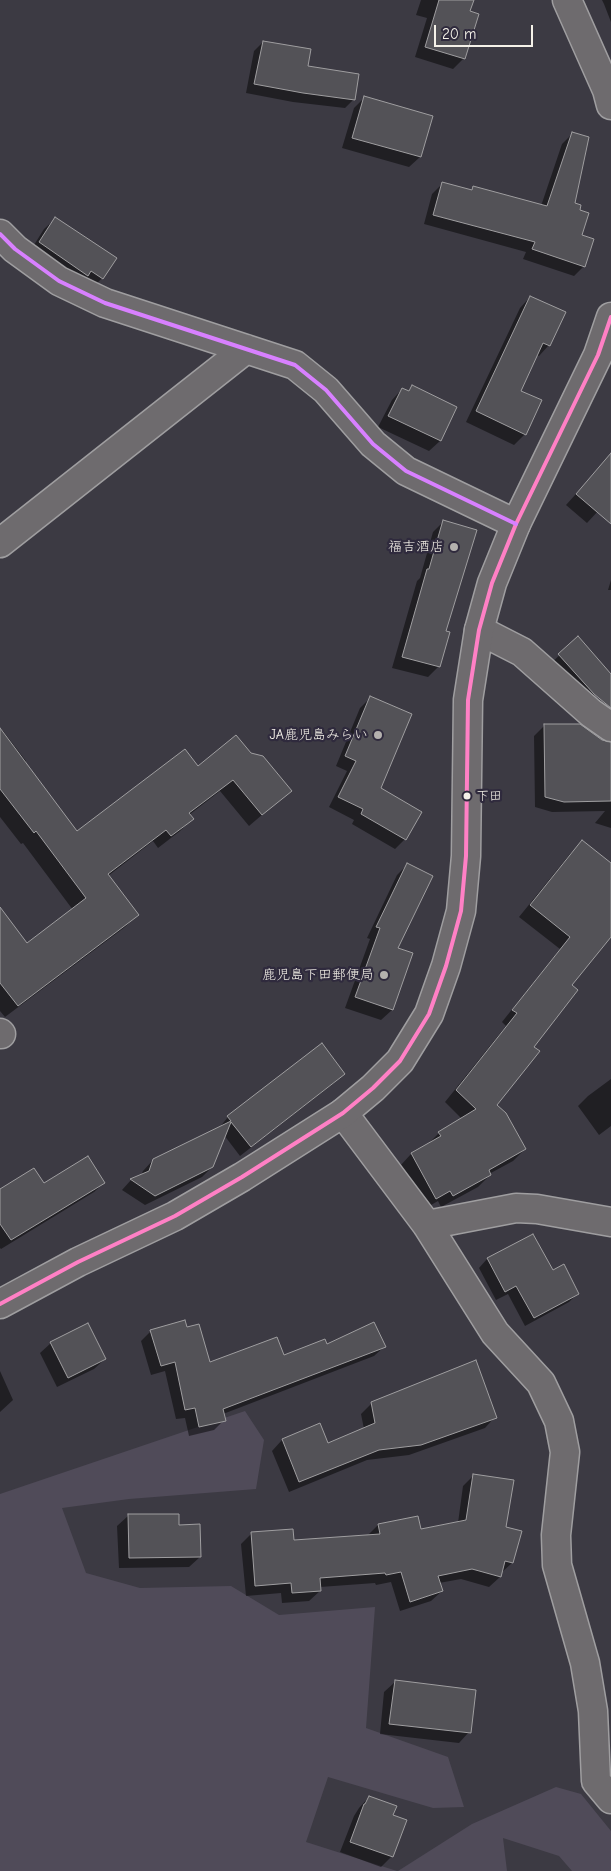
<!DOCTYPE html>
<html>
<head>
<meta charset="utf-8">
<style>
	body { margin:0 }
	#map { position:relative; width:611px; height:1871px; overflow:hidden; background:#3c3a43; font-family:"Comic Neue",sans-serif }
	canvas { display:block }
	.scale { position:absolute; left:434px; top:25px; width:99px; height:22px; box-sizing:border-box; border:2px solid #f4f1e8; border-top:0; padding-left:6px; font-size:15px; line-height:18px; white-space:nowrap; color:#f4f1e8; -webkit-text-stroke:4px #2f2a3d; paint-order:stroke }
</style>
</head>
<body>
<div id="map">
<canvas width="611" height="1871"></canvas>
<div class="scale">20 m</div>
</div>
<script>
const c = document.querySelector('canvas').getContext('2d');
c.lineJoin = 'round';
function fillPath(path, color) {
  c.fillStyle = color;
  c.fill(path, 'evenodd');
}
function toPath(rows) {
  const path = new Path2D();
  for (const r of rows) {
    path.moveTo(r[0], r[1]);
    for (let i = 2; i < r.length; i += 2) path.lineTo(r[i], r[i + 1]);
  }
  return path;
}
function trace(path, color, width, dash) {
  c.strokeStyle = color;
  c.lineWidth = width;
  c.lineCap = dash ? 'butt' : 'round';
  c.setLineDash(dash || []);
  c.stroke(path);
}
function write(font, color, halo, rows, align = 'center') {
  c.font = font + ' "Comic Neue","Klee One",sans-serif';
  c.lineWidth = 4.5;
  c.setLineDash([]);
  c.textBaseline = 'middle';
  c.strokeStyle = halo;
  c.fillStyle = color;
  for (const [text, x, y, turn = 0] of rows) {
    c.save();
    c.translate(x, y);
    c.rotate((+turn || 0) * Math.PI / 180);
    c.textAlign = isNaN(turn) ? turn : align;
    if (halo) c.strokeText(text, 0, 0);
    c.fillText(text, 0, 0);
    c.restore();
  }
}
fillPath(toPath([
	[245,1411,264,1440,256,1489,129,1499,62,1508,86,1573,140,1588,231,1586,279,1615,375,1607,366,1728,448,1757,464,1807,433,1808,328,1777,306,1842,397,1871,0,1871,0,1494],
	[556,1787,581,1794,611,1831,611,1871,572,1871,559,1856,503,1838,507,1871,398,1871,472,1824]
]), '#504b59');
fillPath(toPath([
	[421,0,473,0,469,12,464,58,453,69,415,57,427,18,416,15],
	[602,0,611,0,611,22,604,4],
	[263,42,306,67,354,99,345,108,293,102,246,93,254,51],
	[364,98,431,117,420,157,409,167,342,148,354,108],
	[572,134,573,204,581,235,584,266,574,276,523,259,526,252,424,224,432,194,442,184,470,191,474,187,541,206,562,144],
	[55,219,115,258,102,278,92,289,29,253,44,229],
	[530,297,549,345,539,356,536,355,520,391,525,434,514,445,466,422,520,308],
	[412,387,456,407,440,441,429,451,378,427,392,400,402,389,407,392],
	[611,455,611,497,587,523,566,505],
	[443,522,444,632,439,666,428,677,392,668,417,581,420,578,433,532],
	[611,580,611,590,608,590],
	[578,638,611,676,611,680,584,705,548,666],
	[370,698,379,789,405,839,395,849,352,824,354,820,329,807,347,771,336,766,360,708],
	[544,726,611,772,611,828,595,823,605,811,552,812,535,807,534,736],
	[3,731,26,761,25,763,77,832,197,768,250,754,290,791,249,826,220,791,189,815,192,819,180,831,158,848,153,841,108,876,137,915,125,927,5,1017,0,1011,0,909,27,945,73,910,23,843,21,844,0,817,0,734],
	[582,842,611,865,611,935,570,985,496,1105,525,1149,513,1161,489,1174,490,1175,478,1187,441,1207,438,1201,431,1205,421,1205,400,1166,411,1154,427,1145,439,1133,462,1119,445,1102,506,1026,502,1022,560,949,519,917,570,854],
	[408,864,396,948,411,954,392,1010,381,1020,345,1008,370,939,367,938,397,875],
	[322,1045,343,1073,334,1083,240,1156,224,1135,212,1167,202,1177,145,1205,122,1190,131,1180,141,1175,143,1171,153,1160,219,1128,228,1117],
	[611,1079,611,1126,599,1135,578,1106,588,1096],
	[104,1183,94,1192,1,1249,0,1248,0,1191,44,1185],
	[532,1236,552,1272,578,1293,569,1302,525,1326,508,1294,496,1300,479,1268,487,1259],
	[186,1329,209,1364,283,1356,327,1346,384,1347,374,1356,223,1414,224,1420,214,1430,189,1436,185,1418,176,1419,165,1371,151,1375,141,1341,151,1331],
	[51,1343,105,1359,94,1369,57,1387,40,1353],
	[0,1371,13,1400,0,1412],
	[372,1403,495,1417,485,1428,409,1455,367,1460,289,1492,272,1451,282,1440,319,1425,327,1444,364,1429,361,1414],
	[474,1475,505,1528,512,1563,501,1573,500,1577,489,1587,461,1579,439,1583,442,1591,431,1601,400,1611,391,1582,376,1585,375,1583,320,1587,320,1591,309,1601,282,1603,281,1593,246,1596,241,1544,252,1533,292,1542,367,1536,378,1525,417,1517,420,1531,458,1523,463,1486],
	[128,1516,200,1557,189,1567,119,1568,117,1526],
	[395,1682,469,1732,459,1743,380,1734,384,1692],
	[369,1797,392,1815,392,1856,381,1867,340,1852,354,1816,359,1808]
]), '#0007');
const building = toPath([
	[439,0,474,0,470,11,479,14,465,59,425,47,439,0],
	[263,41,311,49,308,66,359,74,355,100,303,93,254,84,263,41],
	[364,96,433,116,421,157,352,138,364,96],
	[572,132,589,137,575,203,581,205,580,210,589,213,582,235,594,239,585,267,532,249,535,242,433,215,442,182,472,190,473,186,547,206,572,132],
	[55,217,117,258,103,279,91,271,88,276,39,242,55,217],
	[530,296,566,312,550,346,543,343,521,391,542,400,526,435,476,411,530,296],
	[412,385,457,407,441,441,388,416,402,388,409,391,412,385],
	[611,453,611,524,576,494,611,453],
	[443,520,477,530,446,631,450,632,440,667,402,657,427,569,429,569,443,520],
	[578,636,611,674,611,708,594,694,558,654,578,636],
	[370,696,412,714,381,788,422,812,406,840,361,814,363,809,338,797,356,761,345,756,370,696],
	[544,724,580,724,602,740,611,742,611,801,564,802,545,797,544,724],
	[0,728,77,831,185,749,198,766,236,735,251,753,263,756,292,791,262,815,233,780,189,813,194,819,171,836,166,830,108,874,139,915,18,1006,0,983,0,907,27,943,86,898,36,831,34,833,0,789,0,728],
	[582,840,611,863,611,937,572,985,578,990,534,1047,540,1051,497,1105,506,1113,526,1149,489,1170,491,1175,453,1196,450,1191,436,1199,411,1153,441,1136,438,1132,476,1109,456,1090,517,1013,512,1010,570,937,530,905,582,840],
	[407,863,433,876,398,948,413,953,393,1010,355,997,380,928,376,927,407,863],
	[322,1043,345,1074,251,1147,231,1122,213,1167,155,1196,130,1179,149,1171,153,1159,231,1121,227,1116,322,1043],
	[88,1156,105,1183,11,1240,0,1224,0,1189,34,1168,44,1183,88,1156],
	[533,1234,553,1270,564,1264,579,1294,534,1318,516,1286,505,1292,487,1258,533,1234],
	[185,1320,187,1327,199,1324,210,1362,277,1337,284,1355,325,1339,327,1344,374,1322,386,1347,223,1409,226,1421,199,1427,195,1408,185,1410,175,1362,161,1366,150,1330,185,1320],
	[88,1323,106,1359,68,1378,50,1342,88,1323],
	[476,1360,497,1418,421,1445,379,1450,299,1482,282,1439,320,1423,328,1443,375,1423,371,1402,476,1360],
	[473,1474,514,1480,506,1527,522,1531,513,1563,505,1561,501,1577,472,1569,438,1576,443,1591,410,1602,401,1572,386,1575,385,1573,320,1578,321,1591,292,1593,291,1583,255,1586,251,1532,293,1529,294,1540,380,1534,378,1524,418,1516,421,1529,466,1520,473,1474],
	[128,1514,179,1514,179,1525,200,1524,201,1557,129,1558,128,1514],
	[395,1680,476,1690,471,1733,389,1724,395,1680],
	[369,1796,397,1806,393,1815,407,1820,393,1857,350,1842,364,1804,365,1804,369,1796]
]);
fillPath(building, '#535257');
trace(building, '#9f9ea0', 1);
const minor = toPath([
	[0,234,15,249,59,281,105,303,295,365,326,390,373,444,406,471,516,524],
	[0,543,246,349],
	[479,630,522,652,591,713,611,727],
	[0,1033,1,1034],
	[343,1113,427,1225,495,1333,541,1383,559,1421,565,1452,556,1535,557,1565,585,1663,593,1711,596,1781,611,1799],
	[427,1225,516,1208,537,1209,611,1222]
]);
const primary = toPath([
	[567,0,607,90,611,105],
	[0,1304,78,1262,175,1216,242,1177,343,1113,373,1088,400,1061,429,1014,446,966,461,911,466,856,468,700,479,630,492,583,516,524,598,355,611,317]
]);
trace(minor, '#9f9ea0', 31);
trace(primary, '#9f9ea0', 31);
trace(minor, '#6e6b6e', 28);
trace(primary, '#6e6b6e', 28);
trace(toPath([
	[0,1304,78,1262,175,1216,242,1177,343,1113,373,1088,400,1061,429,1014,446,966,461,911,466,856,468,700,479,630,492,583,516,524,598,355,611,317]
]), '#ff80c5', 4);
trace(toPath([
	[0,234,15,249,59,281,105,303,295,365,326,390,373,444,406,471,516,524]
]), '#d880ff', 4);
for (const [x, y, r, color] of [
	[454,547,5,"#b4b1ae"],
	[378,735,5,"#b4b1ae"],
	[467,796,4.5,"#f4f1e8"],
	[384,975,5,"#b4b1ae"]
]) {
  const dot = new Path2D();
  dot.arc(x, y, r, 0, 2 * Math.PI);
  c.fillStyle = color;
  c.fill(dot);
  trace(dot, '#2f2a3d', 2);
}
write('13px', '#f4f1e8', '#2f2a3d', [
	["下田",476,796]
], 'left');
write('14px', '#f4f1e8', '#2f2a3d', [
	["福吉酒店",444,547],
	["JA鹿児島みらい",368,735],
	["鹿児島下田郵便局",374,975]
], 'right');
</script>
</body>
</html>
